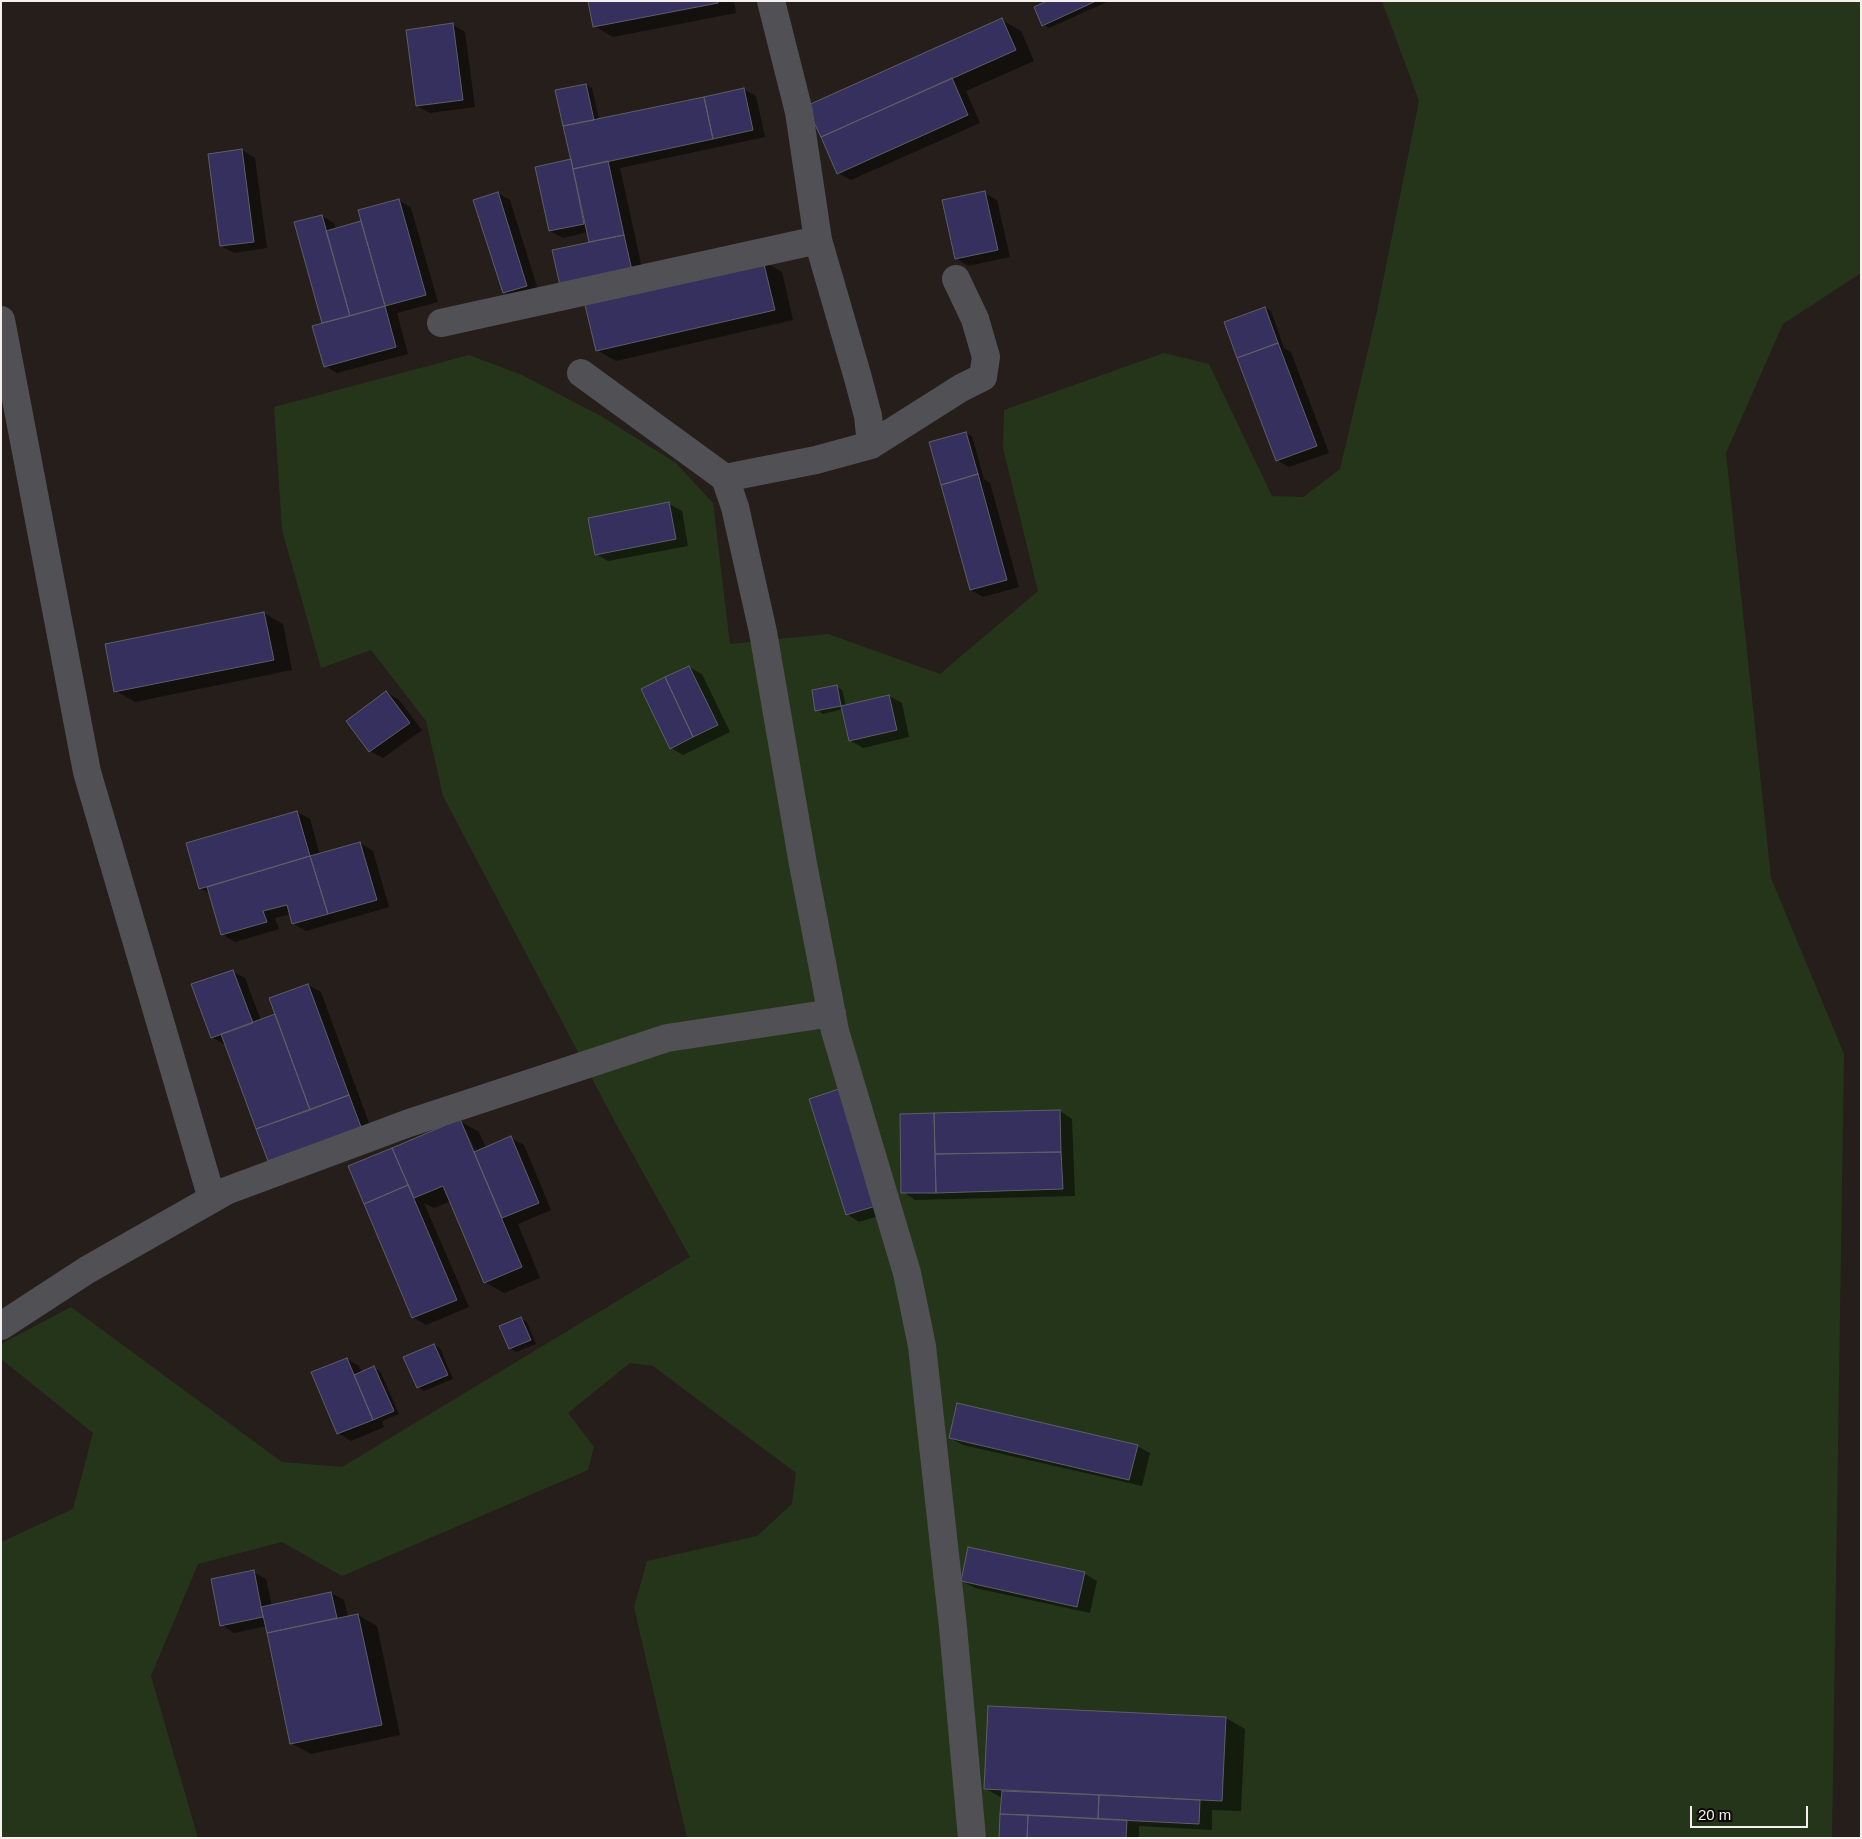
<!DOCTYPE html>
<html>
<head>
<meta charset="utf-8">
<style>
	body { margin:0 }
	#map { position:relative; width:1862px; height:1839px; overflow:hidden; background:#261e1a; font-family:Helvetica,sans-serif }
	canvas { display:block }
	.frame { position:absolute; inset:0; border:2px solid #f5f0ed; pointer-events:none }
	.scale { position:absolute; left:1690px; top:1806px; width:118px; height:22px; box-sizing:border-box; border:2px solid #f5f0ed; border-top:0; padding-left:6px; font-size:15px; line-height:18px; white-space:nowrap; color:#f5f0ed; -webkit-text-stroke:4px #0c0907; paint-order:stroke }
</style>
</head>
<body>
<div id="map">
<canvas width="1862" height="1839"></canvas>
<div class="frame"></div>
<div class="scale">20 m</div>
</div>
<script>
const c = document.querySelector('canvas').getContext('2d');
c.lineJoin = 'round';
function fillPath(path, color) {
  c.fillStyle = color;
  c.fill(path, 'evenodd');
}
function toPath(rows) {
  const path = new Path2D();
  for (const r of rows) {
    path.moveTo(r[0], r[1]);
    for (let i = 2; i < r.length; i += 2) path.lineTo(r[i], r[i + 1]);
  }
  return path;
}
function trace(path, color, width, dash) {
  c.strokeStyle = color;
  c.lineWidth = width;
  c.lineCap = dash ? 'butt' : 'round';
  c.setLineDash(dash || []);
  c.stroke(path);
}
fillPath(toPath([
	[1382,1,1861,1,1861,273,1783,324,1726,453,1771,878,1844,1054,1832,1838,687,1838,634,1607,647,1561,757,1536,792,1504,796,1473,653,1366,630,1363,568,1413,594,1447,588,1470,342,1576,282,1542,198,1564,151,1676,198,1838,1,1838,1,1542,73,1509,93,1433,1,1359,1,1344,71,1307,282,1462,342,1467,690,1257,616,1124,443,796,426,721,371,650,321,668,282,530,274,407,469,355,522,375,601,416,676,463,713,503,730,644,828,634,940,674,1038,591,1003,448,1004,410,1164,353,1209,364,1272,496,1303,497,1340,469,1376,316,1419,101]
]), '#25351a');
fillPath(toPath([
	[589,1,734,1,736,13,613,37,594,26],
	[1050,1,1109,1,1049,28,1043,25],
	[1002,20,1021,31,1034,61,966,91,980,123,851,180,838,173],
	[453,25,465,32,475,107,430,113,417,106],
	[586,85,592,88,599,120,743,89,756,96,765,137,620,168,645,282,590,243,588,232,563,238,550,231,572,160],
	[242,150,255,158,267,248,234,253,222,246],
	[498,193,510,200,539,293,517,299,504,292],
	[985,193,997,200,1010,257,968,266,956,258],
	[399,200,411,208,438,302,397,313,408,354,337,373,325,366,324,324,296,223,322,216,334,223,336,229,362,222],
	[763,261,782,272,793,320,616,361,597,350],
	[1265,308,1271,311,1284,348,1291,352,1329,453,1289,467,1277,460],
	[966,433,972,436,984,479,990,483,1019,587,983,597,971,590],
	[669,504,682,511,688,546,608,561,596,554],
	[264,613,283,624,292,670,135,702,116,691],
	[689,667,702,674,730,732,683,755,671,748],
	[836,686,842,690,846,706,889,696,902,703,909,737,863,748,851,741,843,709,823,714,817,710],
	[386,692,399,700,422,730,383,758,370,751],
	[297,812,310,819,320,855,360,843,373,851,389,907,306,931,293,923,291,914,275,918,279,929,235,942,222,934,210,894,200,888],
	[232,971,245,978,261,1021,277,1015,308,985,321,992,373,1134,212,1037],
	[811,1099,891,1212,859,1222,847,1214],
	[1060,1111,1072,1119,1075,1196,915,1200,903,1192],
	[460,1121,479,1132,486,1148,511,1138,524,1145,551,1210,518,1224,540,1278,504,1293,485,1282,451,1201,434,1208,424,1203,469,1307,426,1325,413,1317,350,1167],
	[466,1130,476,1153,473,1153,464,1131],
	[521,1318,527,1322,536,1344,516,1352,510,1348],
	[434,1345,440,1348,453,1379,424,1391,418,1387],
	[347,1359,359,1366,362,1373,374,1368,380,1371,399,1414,382,1421,384,1427,351,1441,338,1433],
	[950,1438,1137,1446,1150,1453,1142,1486,963,1445],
	[254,1572,266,1579,272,1606,331,1593,344,1600,348,1617,358,1615,377,1626,400,1735,311,1754,291,1743,267,1626,234,1633,222,1625],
	[1085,1574,1097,1581,1090,1613,975,1588,962,1581],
	[1226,1718,1245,1729,1241,1811,1212,1810,1212,1830,1139,1826,1139,1838,1000,1838,1002,1798,986,1789]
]), '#0007');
const building = toPath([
	[588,1,718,1,718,3,593,27,588,1],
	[1047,1,1096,1,1042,26,1034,7,1047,1],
	[1002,18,1016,50,821,137,806,106,1002,18],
	[453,23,463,100,416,106,406,30,453,23],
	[952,78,968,115,837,174,821,137,952,78],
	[586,84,594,120,563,126,555,90,586,84],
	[744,88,753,130,713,139,704,97,744,88],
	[704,97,713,139,573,169,563,126,704,97],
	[242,149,254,242,220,246,208,154,242,149],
	[571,159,584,224,549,231,535,167,571,159],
	[608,161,624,235,589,242,573,169,608,161],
	[985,191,998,250,955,259,942,200,985,191],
	[498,192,527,286,503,293,473,200,498,192],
	[399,199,426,295,385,306,358,210,399,199],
	[322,215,350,316,322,323,294,222,322,215],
	[361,221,385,306,350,316,326,231,361,221],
	[624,235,633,275,561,290,552,250,624,235],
	[763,260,775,310,596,351,584,301,763,260],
	[385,306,396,347,324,367,312,326,385,306],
	[1265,307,1278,343,1237,358,1224,322,1265,307],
	[1278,343,1317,446,1276,461,1237,358,1278,343],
	[966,432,978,474,941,485,929,442,966,432],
	[978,474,1007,580,970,590,941,485,978,474],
	[669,502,676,539,595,555,588,518,669,502],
	[264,612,274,660,114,692,105,644,264,612],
	[689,666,718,725,693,737,665,677,689,666],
	[665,677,693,737,670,749,641,689,665,677],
	[837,685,841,706,815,711,812,690,837,685],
	[386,691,410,723,369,752,346,721,386,691],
	[889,695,897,730,849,741,841,706,889,695],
	[297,811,310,856,199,889,186,843,297,811],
	[360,842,377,900,328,914,310,856,360,842],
	[310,856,328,914,292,924,287,905,263,911,267,922,221,935,207,887,310,856],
	[233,970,253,1023,211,1038,191,984,233,970],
	[308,984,349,1095,310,1110,269,998,308,984],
	[275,1014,310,1110,256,1129,221,1034,275,1014],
	[842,1088,879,1205,846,1215,809,1099,842,1088],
	[349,1095,361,1127,268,1161,256,1129,349,1095],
	[1060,1110,1061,1152,935,1154,934,1113,1060,1110],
	[934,1113,936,1193,901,1193,900,1114,934,1113],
	[460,1119,522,1267,484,1283,443,1186,414,1198,392,1148,460,1119],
	[511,1136,539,1203,502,1218,474,1152,511,1136],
	[392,1148,408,1185,364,1204,348,1166,392,1148],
	[1061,1152,1063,1189,936,1193,935,1154,1061,1152],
	[408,1185,457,1300,412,1318,364,1204,408,1185],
	[521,1317,531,1340,509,1349,499,1326,521,1317],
	[434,1344,448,1375,417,1388,403,1357,434,1344],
	[347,1358,373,1420,337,1434,311,1372,347,1358],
	[374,1366,394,1411,373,1420,354,1375,374,1366],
	[957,1403,1138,1445,1129,1480,949,1438,957,1403],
	[968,1547,1085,1572,1077,1607,961,1581,968,1547],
	[254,1570,263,1617,220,1626,211,1579,254,1570],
	[331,1592,337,1618,267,1633,261,1607,331,1592],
	[358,1614,382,1725,290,1744,267,1633,358,1614],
	[988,1706,1226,1717,1222,1801,984,1789,988,1706],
	[1002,1791,1099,1795,1098,1819,1000,1814,1002,1791],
	[1099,1795,1200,1800,1199,1824,1098,1819,1099,1795],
	[1000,1814,1028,1815,1027,1838,999,1838,1000,1814],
	[1028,1815,1127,1820,1126,1838,1027,1838,1028,1815]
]);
fillPath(building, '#35305e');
trace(building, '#5e5e67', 1);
trace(toPath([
	[771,1,799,112,818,240,858,378,868,416,871,445,816,460,725,478,735,507,763,632,803,864,835,1031,907,1273,922,1346,953,1627,972,1838],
	[1,320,87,772,212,1199],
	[441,323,818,240],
	[581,373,725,478],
	[871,445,961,388,983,377,986,357,975,319,956,279],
	[1,1326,87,1270,226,1191,409,1123,667,1038,832,1013]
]), '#515155', 28);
</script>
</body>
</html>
